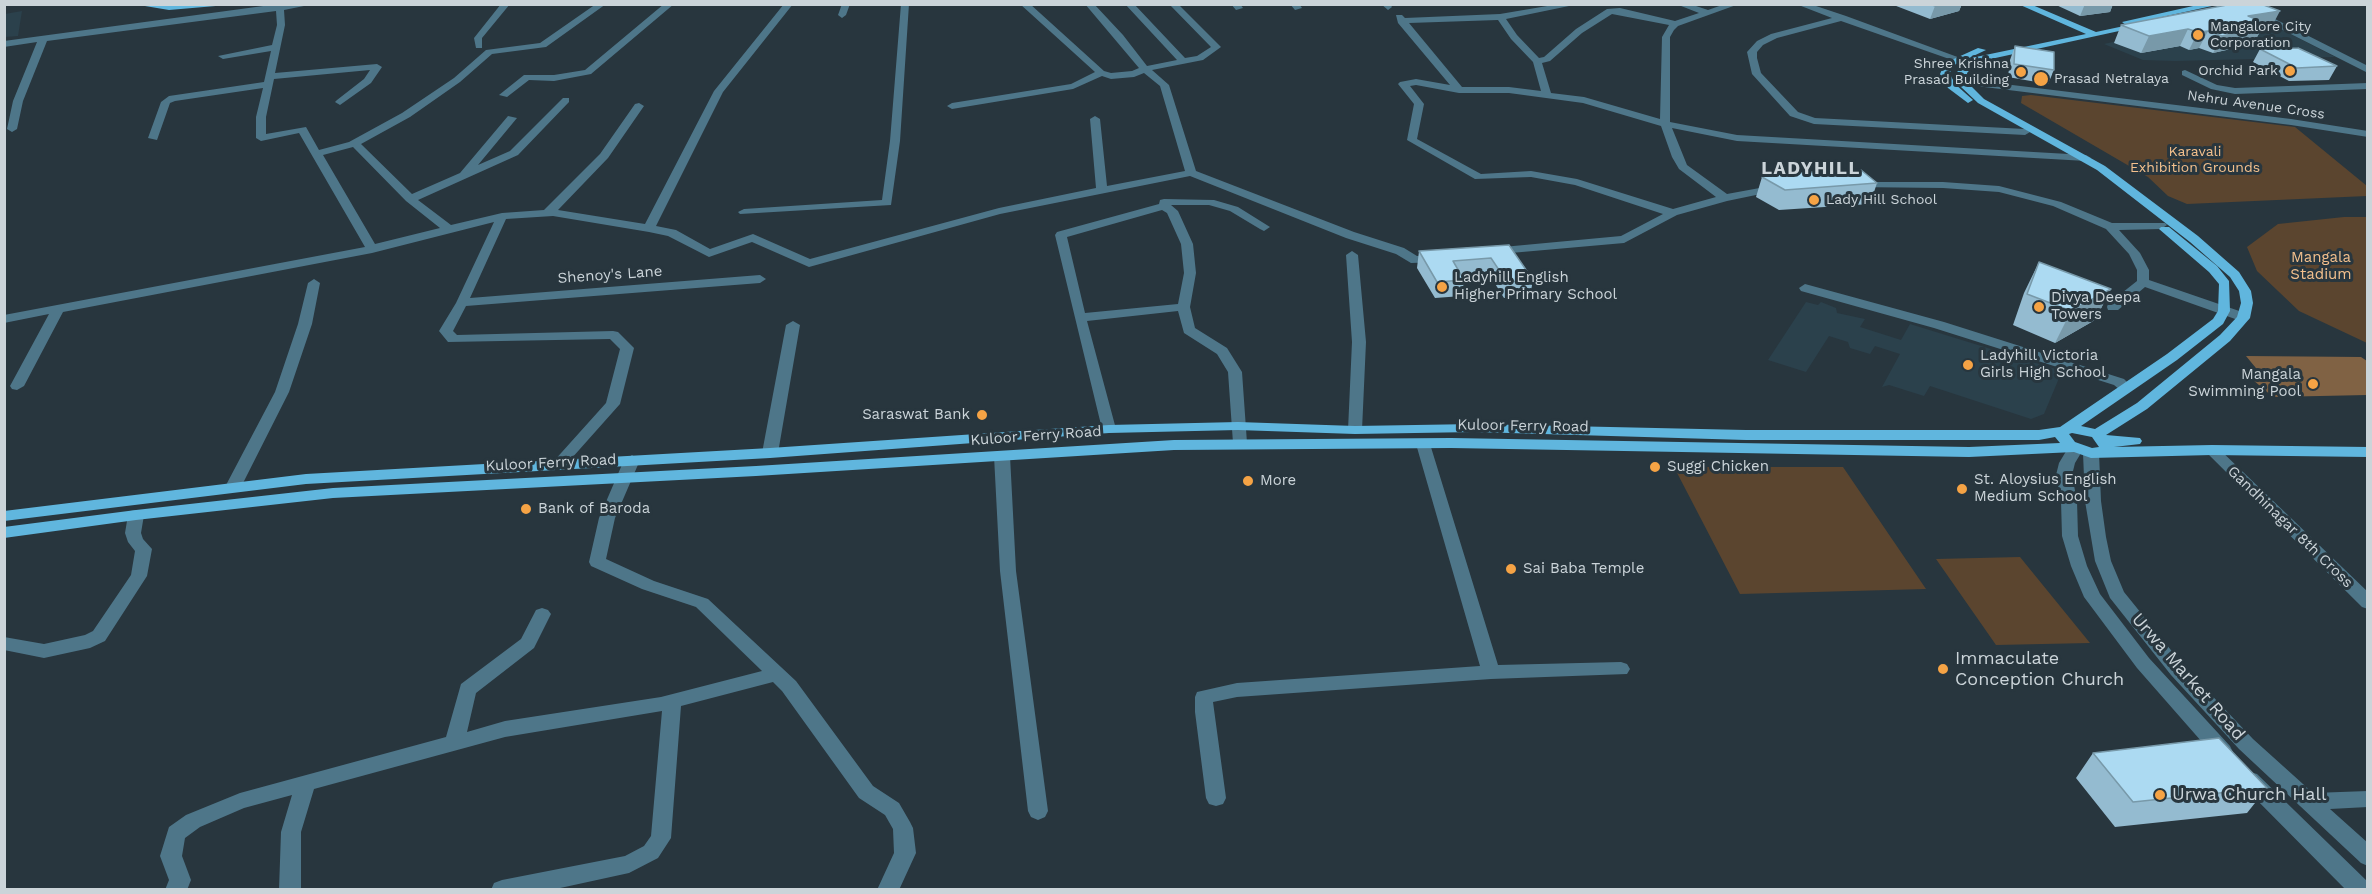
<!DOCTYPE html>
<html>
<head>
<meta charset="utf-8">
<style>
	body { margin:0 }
	#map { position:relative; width:2372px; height:894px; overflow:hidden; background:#28363e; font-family:"Work Sans",sans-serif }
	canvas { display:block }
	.frame { position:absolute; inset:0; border:6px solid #cbd4d9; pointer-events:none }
</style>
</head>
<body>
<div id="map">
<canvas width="2372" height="894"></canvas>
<div class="frame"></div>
</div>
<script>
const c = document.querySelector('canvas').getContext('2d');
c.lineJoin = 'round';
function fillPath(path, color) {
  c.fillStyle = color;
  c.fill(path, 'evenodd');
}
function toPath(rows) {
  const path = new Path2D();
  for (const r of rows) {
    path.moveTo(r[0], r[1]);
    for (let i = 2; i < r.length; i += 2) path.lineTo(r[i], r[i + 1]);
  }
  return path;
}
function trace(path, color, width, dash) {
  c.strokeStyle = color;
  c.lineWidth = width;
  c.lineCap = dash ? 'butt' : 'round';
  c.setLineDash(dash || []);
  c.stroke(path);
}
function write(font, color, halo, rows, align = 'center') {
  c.font = font + ' "Work Sans",sans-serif';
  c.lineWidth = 6;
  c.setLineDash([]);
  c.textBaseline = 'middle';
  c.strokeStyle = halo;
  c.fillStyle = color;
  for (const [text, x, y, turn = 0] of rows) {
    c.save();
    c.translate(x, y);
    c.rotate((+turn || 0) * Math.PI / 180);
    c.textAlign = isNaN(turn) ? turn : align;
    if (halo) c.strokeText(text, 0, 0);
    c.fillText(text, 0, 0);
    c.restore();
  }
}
fillPath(toPath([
	[22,11,18,36,5,37,5,14],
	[2248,12,2335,57,2175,61,2143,60,2104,44],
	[1806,302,1818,305,1821,302,1836,308,1837,313,1865,319,1860,327,1901,340,1910,324,2062,371,2044,414,2031,419,1930,386,1924,396,1889,385,1882,387,1900,354,1875,346,1870,354,1850,348,1848,342,1829,336,1806,372,1768,360]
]), '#2b414c');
fillPath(toPath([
	[2031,95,2295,127,2367,186,2367,196,2187,204,2168,196,2148,177,2021,103,2022,96],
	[2344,217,2367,217,2367,343,2299,311,2257,271,2247,247,2278,224],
	[1674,467,1843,467,1926,589,1740,594],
	[2020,557,2090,643,1996,645,1936,559]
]), '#5b452f');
fillPath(toPath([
	[2246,356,2361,357,2367,361,2367,395,2273,397,2246,374,2260,373]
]), '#806244');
fillPath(toPath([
	[278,4,314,4,284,10,285,25,275,73,377,64,382,67,371,83,340,105,335,102,337,100,364,79,370,70,274,79,266,117,266,134,306,127,319,150,349,142,402,113,454,78,486,50,540,43,596,4,606,4,546,47,492,54,460,82,410,117,361,144,412,194,460,173,508,116,517,118,478,165,510,151,563,98,569,98,569,102,518,155,418,200,451,225,502,213,544,210,600,154,635,104,639,103,644,106,608,158,558,210,645,224,714,91,784,4,793,4,723,92,656,226,676,230,710,249,753,234,810,259,999,208,1096,188,1090,119,1095,116,1100,119,1107,186,1185,171,1160,86,1144,73,1134,77,1111,79,1102,76,1073,89,952,109,947,106,952,103,1071,84,1095,72,1020,4,1030,4,1104,71,1111,73,1132,71,1139,68,1085,4,1094,4,1123,35,1147,66,1177,60,1125,4,1134,4,1185,58,1197,56,1211,47,1169,4,1178,4,1221,47,1203,60,1152,70,1169,85,1196,171,1354,232,1404,248,1417,256,1439,254,1445,258,1439,262,1411,263,1396,254,1346,238,1190,176,1000,214,809,267,752,242,709,257,668,236,649,232,553,216,506,219,470,298,760,275,766,279,760,283,466,306,453,331,457,335,613,331,618,332,634,348,620,404,563,468,558,470,553,468,550,465,553,462,606,403,620,349,610,339,448,342,439,331,456,303,494,222,372,253,63,312,24,386,17,390,12,389,10,386,49,314,4,323,4,315,365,247,299,133,261,141,256,138,256,117,263,88,175,101,170,103,157,140,148,138,161,102,169,96,264,82,271,51,223,59,218,56,272,45,277,25,276,11,47,41,23,101,17,129,12,132,7,129,13,101,37,42,4,47,4,41,278,4],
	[353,147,406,201,440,228,375,244,323,155,353,147],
	[501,4,510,4,482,38,482,48,476,48,474,38,501,4],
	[664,4,674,4,591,74,554,81,529,80,507,97,499,95,524,75,554,75,585,70,664,4],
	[842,4,850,4,846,15,842,18,838,15,842,4],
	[901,4,909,4,900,141,891,205,740,214,738,212,744,209,882,200,890,141,901,4],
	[1231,4,1240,4,1243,8,1236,10,1231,4],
	[1290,4,1299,4,1302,8,1295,10,1290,4],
	[1381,4,1390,4,1392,7,1388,10,1381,4],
	[1559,4,1569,6,1506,19,1517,35,1539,58,1544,57,1576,29,1607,9,1620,8,1675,21,1699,13,1676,4,1690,4,1708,10,1725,4,1739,4,1678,26,1674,30,1670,37,1670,122,1737,135,2086,155,2091,158,2086,161,1737,141,1672,128,1687,165,1727,194,1776,185,1782,188,1780,190,1727,201,1677,215,1624,243,1488,255,1486,252,1492,248,1621,236,1663,214,1575,185,1531,177,1475,179,1407,140,1414,104,1398,84,1400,82,1416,79,1450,85,1398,23,1396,15,1402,15,1405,18,1500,14,1559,4],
	[1612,14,1669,25,1662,37,1660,119,1584,97,1551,93,1542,63,1550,61,1582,33,1612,14],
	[1498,20,1511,39,1533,62,1541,91,1509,87,1462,87,1409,23,1498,20],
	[1416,85,1459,93,1509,93,1583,103,1661,126,1672,157,1679,169,1716,197,1673,209,1577,179,1531,171,1481,174,1417,139,1424,104,1410,86,1416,85],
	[1796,4,1810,4,1846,16,1963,59,1955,61,1841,21,1777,38,1763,45,1757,52,1757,58,1761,73,1798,112,1815,118,2025,129,2030,132,2025,135,1814,124,1790,116,1752,74,1747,52,1757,41,1771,34,1832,18,1796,4],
	[2227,4,2240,4,2269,16,2368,66,2368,73,2263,20,2227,4],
	[2185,70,2217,85,2235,88,2368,83,2368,89,2235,94,2211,89,2182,75,2182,71,2185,70],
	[1963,79,2291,119,2368,131,2368,137,2291,125,1960,84,1958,82,1963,79],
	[1857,182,1943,182,1999,186,2061,202,2112,223,2165,223,2167,225,2161,229,2119,230,2140,253,2149,270,2149,280,2248,314,2250,317,2248,320,2238,320,2145,287,2118,310,2108,310,2107,307,2108,304,2137,281,2137,270,2129,254,2106,229,2053,206,1999,192,1943,188,1853,187,1853,183,1857,182],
	[1164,199,1214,200,1238,207,1270,227,1264,231,1260,229,1230,211,1209,205,1171,205,1178,211,1193,244,1196,273,1190,307,1195,328,1227,348,1242,372,1247,443,1245,446,1240,448,1233,443,1228,372,1217,354,1184,333,1178,311,1087,321,1116,429,1109,433,1102,429,1055,235,1057,232,1159,204,1160,200,1164,199],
	[1162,210,1167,213,1181,244,1184,273,1178,304,1085,313,1067,237,1162,210],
	[1352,251,1358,255,1366,342,1362,430,1355,434,1348,430,1352,342,1346,255,1352,251],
	[314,279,320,283,312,324,289,392,241,487,239,491,227,491,225,487,275,392,298,324,308,283,314,279],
	[1805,284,1944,322,2124,379,2132,387,2125,391,2120,390,2114,385,1934,328,1801,291,1799,288,1805,284],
	[793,321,800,325,778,453,770,458,762,453,786,325,793,321],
	[1423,439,1430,444,1498,665,1621,662,1627,664,1630,669,1627,674,1491,679,1237,697,1213,702,1226,798,1223,804,1216,806,1209,804,1206,798,1195,712,1195,697,1197,692,1237,683,1480,666,1416,444,1423,439],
	[2076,443,2084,448,2075,463,2072,475,2077,501,2078,536,2087,566,2100,594,2149,658,2230,746,2233,752,2230,758,2223,760,2216,758,2137,668,2084,597,2071,566,2062,536,2061,501,2056,475,2059,463,2068,448,2076,443],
	[2212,445,2217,447,2368,592,2368,609,2362,607,2207,453,2204,450,2207,447,2212,445],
	[2091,448,2099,453,2101,501,2106,537,2111,561,2124,592,2183,665,2253,739,2313,793,2368,791,2368,807,2330,809,2368,843,2368,866,2361,863,2239,749,2171,675,2110,598,2095,561,2085,501,2083,453,2091,448],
	[1002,451,1010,456,1016,571,1048,811,1045,817,1038,820,1031,817,1028,811,1000,571,994,456,1002,451],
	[632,455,640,460,615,518,606,559,654,581,708,599,796,681,873,786,899,803,910,822,913,828,916,853,899,890,877,890,894,853,893,829,885,815,859,798,782,691,773,682,681,706,671,838,658,858,629,873,551,890,491,890,494,883,502,880,625,856,644,846,651,836,662,711,505,737,314,789,301,832,301,890,279,890,281,832,292,795,244,808,200,827,185,838,182,856,191,880,187,890,165,890,169,880,160,856,169,827,186,815,240,793,446,737,461,684,521,639,536,610,542,608,548,610,551,614,534,648,476,693,467,732,505,721,661,697,762,671,696,607,642,589,591,566,589,562,599,518,624,460,632,455],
	[136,510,142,511,144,515,141,533,143,539,152,549,147,576,105,641,90,648,44,658,4,650,4,637,44,644,85,635,93,631,131,575,135,551,128,542,125,533,128,515,130,511,136,510],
	[2250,772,2257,774,2368,882,2368,890,2346,890,2243,786,2240,780,2243,774,2250,772]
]), '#4e7689');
fillPath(toPath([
	[133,4,239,4,169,10,133,4],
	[2018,4,2030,4,2096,32,2138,23,2142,26,1977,62,1967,73,1968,83,1984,99,2105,166,2198,236,2239,272,2251,291,2253,303,2250,318,2230,341,2147,409,2106,435,2140,438,2142,441,2140,444,2114,447,2212,445,2368,447,2368,457,2212,455,2091,458,2074,452,1969,457,1451,448,1174,450,756,476,333,498,136,520,4,538,4,527,136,510,333,488,756,466,1174,440,1451,438,1969,447,2060,443,2055,437,2039,440,1746,440,1475,432,1355,434,1238,430,1109,433,770,458,306,484,4,521,4,511,306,474,770,448,1109,425,1238,422,1355,426,1475,424,1746,430,2039,430,2060,427,2167,354,2213,319,2218,311,2219,284,2209,272,2159,229,2161,227,2169,227,2217,266,2229,281,2230,311,2223,324,2177,360,2081,426,2095,429,2137,403,2220,335,2237,317,2241,303,2239,291,2230,277,2190,242,2097,170,1978,103,1960,86,1957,72,1971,58,2086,34,2018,4],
	[2072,433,2092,437,2099,447,2092,448,2075,442,2069,434,2072,433],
	[2202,4,2221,4,2126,25,2122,22,2202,4],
	[1978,48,1986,50,1952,66,1950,74,1955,84,1973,100,1968,103,1948,88,1940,74,1945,63,1978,48]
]), '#60b6de');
fillPath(toPath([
	[1891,4,1962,4,1959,11,1930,19],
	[2054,4,2113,4,2110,12,2080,16],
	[2121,25,2271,28,2261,30,2253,44,2213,53,2199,48,2189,50,2180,46,2141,53,2114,43],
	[2015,46,2054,70,2048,84,2008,77,2010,60],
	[2260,49,2337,66,2329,80,2289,81,2253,62],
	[1762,177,1877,183,1870,204,1779,210,1756,197],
	[1509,245,1533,280,1530,296,1504,298,1489,274,1462,276,1464,280,1462,296,1435,298,1417,268,1419,251],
	[2039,262,2111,289,2095,320,2055,343,2013,325,2024,293],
	[2093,753,2267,788,2247,813,2115,827,2076,778]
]), '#94bbd0');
fillPath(toPath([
	[1942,4,1962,4,1959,11,1930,19,1935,6],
	[2085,4,2113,4,2110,12,2080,16],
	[2280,11,2271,28,2261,30,2253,44,2213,53,2222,36,2248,16],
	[2188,29,2180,46,2141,53,2149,36],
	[2208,31,2199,48,2189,50,2198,32],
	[2111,289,2095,320,2055,343,2071,311]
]), '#7899a9');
const building = toPath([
	[1930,4,1942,4,1935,6,1930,4],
	[2232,4,2261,4,2280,11,2248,16,2258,20,2248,22,2262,27,2222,36,2208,31,2198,32,2188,29,2149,36,2121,25,2232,4],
	[2015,46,2054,52,2054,70,2014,64,2015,46],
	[2298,48,2337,66,2297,68,2260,49,2298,48],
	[1861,170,1877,183,1785,190,1762,177,1772,174,1861,170],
	[1509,245,1533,280,1507,282,1491,258,1453,261,1464,280,1437,282,1419,251,1509,245],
	[2039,262,2111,289,2071,311,2027,294,2039,262],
	[2219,738,2267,788,2133,802,2093,753,2219,738]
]);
fillPath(building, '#acdaf2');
trace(building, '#7899a9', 1.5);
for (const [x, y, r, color] of [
	[2198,35,6,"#f5a345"],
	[2290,71,6,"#f5a345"],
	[2021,72,6,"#f5a345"],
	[2041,79,8,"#f5a345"],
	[1814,200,6,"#f5a345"],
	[1442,287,6,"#f5a345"],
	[2039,307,6,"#f5a345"],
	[1968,365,6,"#f5a345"],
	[2313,384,6,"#f5a345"],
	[982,415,6,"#f5a345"],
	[1655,467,6,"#f5a345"],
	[1248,481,6,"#f5a345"],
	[1962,489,6,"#f5a345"],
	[526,509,6,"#f5a345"],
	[1511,569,6,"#f5a345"],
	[1943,669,6,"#f5a345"],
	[2160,795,6,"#f5a345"]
]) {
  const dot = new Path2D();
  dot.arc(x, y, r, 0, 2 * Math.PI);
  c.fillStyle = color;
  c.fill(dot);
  trace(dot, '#28363e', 2);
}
write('14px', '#cbd4d9', '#28363e', [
	["Mangalore City",2210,27],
	["Corporation",2210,43],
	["Shree Krishna",2009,64,"right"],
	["Prasad Building",2009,80,"right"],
	["Orchid Park",2278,71,"right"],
	["Prasad Netralaya",2054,79],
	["Lady Hill School",1826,200]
], 'left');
write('14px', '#cbd4d9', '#28363e', [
	["Nehru Avenue Cross",2256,105,8]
]);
write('14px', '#f3c08d', '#28363e', [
	["Karavali",2195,152],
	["Exhibition Grounds",2195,168]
]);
write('15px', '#f3c08d', '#28363e', [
	["Mangala",2321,258],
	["Stadium",2321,275]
]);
write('15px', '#cbd4d9', '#28363e', [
	["Shenoy's Lane",610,275,-4],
	["Kuloor Ferry Road",1523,426,1],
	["Kuloor Ferry Road",1036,436,-4],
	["Kuloor Ferry Road",551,463,-3],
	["Gandhinagar 8th Cross",2290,527,44]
]);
write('15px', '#cbd4d9', '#28363e', [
	["Ladyhill English",1454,278],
	["Higher Primary School",1454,295],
	["Divya Deepa",2051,298],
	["Towers",2051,315],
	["Ladyhill Victoria",1980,356],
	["Girls High School",1980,373],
	["Mangala",2301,375,"right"],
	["Swimming Pool",2301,392,"right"],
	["Saraswat Bank",970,415,"right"],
	["Suggi Chicken",1667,467],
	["St. Aloysius English",1974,480],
	["Medium School",1974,497],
	["More",1260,481],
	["Bank of Baroda",538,509],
	["Sai Baba Temple",1523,569]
], 'left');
c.letterSpacing = '1.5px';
write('bold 18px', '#cbd4d9', '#28363e', [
	["LADYHILL",1811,169]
]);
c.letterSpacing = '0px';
write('18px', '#cbd4d9', '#28363e', [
	["Immaculate",1955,659],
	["Conception Church",1955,680],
	["Urwa Church Hall",2172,795]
], 'left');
write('18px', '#cbd4d9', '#28363e', [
	["Urwa Market Road",2188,677,49]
]);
</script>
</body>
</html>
